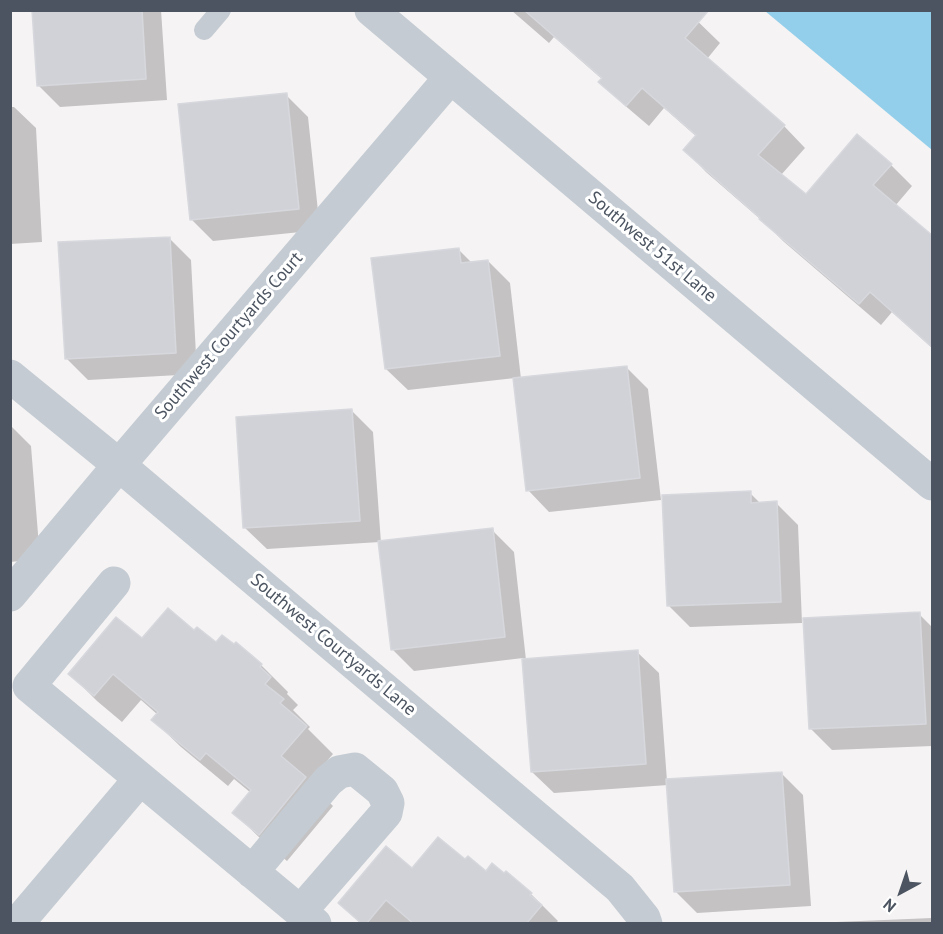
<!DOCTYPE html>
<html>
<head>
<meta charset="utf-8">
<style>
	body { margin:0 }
	#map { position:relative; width:943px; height:934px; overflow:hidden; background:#f5f3f3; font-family:"PT Sans",sans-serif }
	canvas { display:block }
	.frame { position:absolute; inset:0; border:12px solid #4b5460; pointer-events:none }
	.north { position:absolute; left:871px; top:862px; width:60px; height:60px; -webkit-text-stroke:4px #fff; paint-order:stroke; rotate:220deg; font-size:16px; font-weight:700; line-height:24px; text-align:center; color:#4b5460 }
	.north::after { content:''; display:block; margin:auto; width:21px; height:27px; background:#4b5460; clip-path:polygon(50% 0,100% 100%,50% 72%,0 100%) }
</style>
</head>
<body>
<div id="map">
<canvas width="943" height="934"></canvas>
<div class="frame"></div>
<div class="north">N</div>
</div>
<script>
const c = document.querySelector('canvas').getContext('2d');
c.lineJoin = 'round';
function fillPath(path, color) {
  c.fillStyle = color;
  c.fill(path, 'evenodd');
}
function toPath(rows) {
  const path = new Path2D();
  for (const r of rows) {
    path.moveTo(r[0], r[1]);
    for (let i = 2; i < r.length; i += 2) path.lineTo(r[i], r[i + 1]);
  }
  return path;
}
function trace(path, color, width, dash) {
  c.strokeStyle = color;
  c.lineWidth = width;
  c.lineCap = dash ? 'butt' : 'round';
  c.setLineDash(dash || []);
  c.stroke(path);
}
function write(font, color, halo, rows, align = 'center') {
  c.font = font + ' "PT Sans",sans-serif';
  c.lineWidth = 6;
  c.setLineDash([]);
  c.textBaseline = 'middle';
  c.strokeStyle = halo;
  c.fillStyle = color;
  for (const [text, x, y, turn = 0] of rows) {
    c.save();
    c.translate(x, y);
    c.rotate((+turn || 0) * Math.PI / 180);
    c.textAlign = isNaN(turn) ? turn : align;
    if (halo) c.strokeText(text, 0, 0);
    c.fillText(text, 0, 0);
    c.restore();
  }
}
fillPath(toPath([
	[765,11,932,11,932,150]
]), '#93cfea');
fillPath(toPath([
	[33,10,161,10,167,100,60,107,38,85],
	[511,10,686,10,720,43,707,59,784,126,805,148,781,175,806,196,891,165,912,186,895,206,932,240,932,348,892,312,881,325,783,241,767,225,706,172,685,150,697,137,664,108,649,126,622,103,600,82,603,80,554,37,549,43],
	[286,95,308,117,320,230,213,241,191,219],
	[10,107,14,107,36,128,42,242,10,244],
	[169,238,191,260,197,374,88,380,66,358],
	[459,250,472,263,488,261,510,283,521,379,627,368,648,389,661,500,549,512,528,490,515,378,408,390,386,369],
	[351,410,373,432,381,543,492,530,514,552,526,660,637,652,659,673,667,781,781,773,803,795,811,906,697,913,676,892,668,785,554,793,532,772,523,658,414,671,392,649,380,542,267,549,245,528],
	[10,425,31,446,40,559,10,562],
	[750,493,761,504,776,503,798,525,802,623,690,627,669,606],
	[919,614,932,627,932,746,832,750,811,729],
	[194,632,216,644,261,665,288,692,287,694,298,705,293,710,310,727,308,729,333,754,309,782,333,806,287,861,262,840,234,813,251,793,234,779,228,786,181,747,153,720,158,715,141,700,122,722,97,701,70,674,142,640],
	[465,861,486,873,531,894,558,921,557,922,558,924,361,924,340,903,412,870],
	[932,918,932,924,836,924,836,922]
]), '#0003');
const building = toPath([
	[32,10,142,10,146,79,37,86,32,10],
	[524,10,709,10,685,38,785,125,758,155,806,194,857,134,892,164,873,185,933,236,933,348,870,292,859,304,759,219,760,218,683,150,696,135,642,88,626,106,598,82,602,78,524,10],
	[287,93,299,209,190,220,178,104,287,93],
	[170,237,176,353,65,359,58,242,170,237],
	[459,248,461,263,488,260,500,356,385,369,371,258,459,248],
	[627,366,640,478,526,491,513,378,627,366],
	[352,409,360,521,243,528,236,417,352,409],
	[751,491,751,503,777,501,781,602,667,606,662,495,751,491],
	[493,528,505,637,391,650,378,541,493,528],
	[168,608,194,630,197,627,216,642,222,635,234,644,236,642,262,664,260,667,271,677,265,684,284,699,280,703,307,726,281,756,306,777,259,835,232,813,251,790,206,753,200,760,167,733,151,720,158,712,113,674,94,696,68,674,116,617,142,638,168,608],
	[920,612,926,724,809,729,803,618,920,612],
	[638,650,646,764,531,772,522,659,638,650],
	[782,772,790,885,674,892,666,779,782,772],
	[438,837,465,859,468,856,486,871,492,863,504,873,506,871,532,893,530,895,542,905,526,924,414,924,386,900,366,924,362,924,338,903,386,846,412,868,438,837]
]);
fillPath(building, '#d0d2d7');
trace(building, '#d7d8de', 1.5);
trace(toPath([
	[204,30,221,10]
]), '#c4cbd3', 20);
trace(toPath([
	[371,10,932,484],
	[10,376,119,465,620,888,644,918,646,924],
	[114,583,29,686,315,924],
	[10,595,119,465,450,78],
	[252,872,328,781,339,772,355,769,382,791,388,803,386,813,300,912],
	[17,924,140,779]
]), '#c4cbd3', 33);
write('18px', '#4b5460', '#fff', [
	["Southwest 51st Lane",652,247,40],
	["Southwest Courtyards Court",229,336,-49],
	["Southwest Courtyards Lane",333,645,40]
]);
</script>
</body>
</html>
